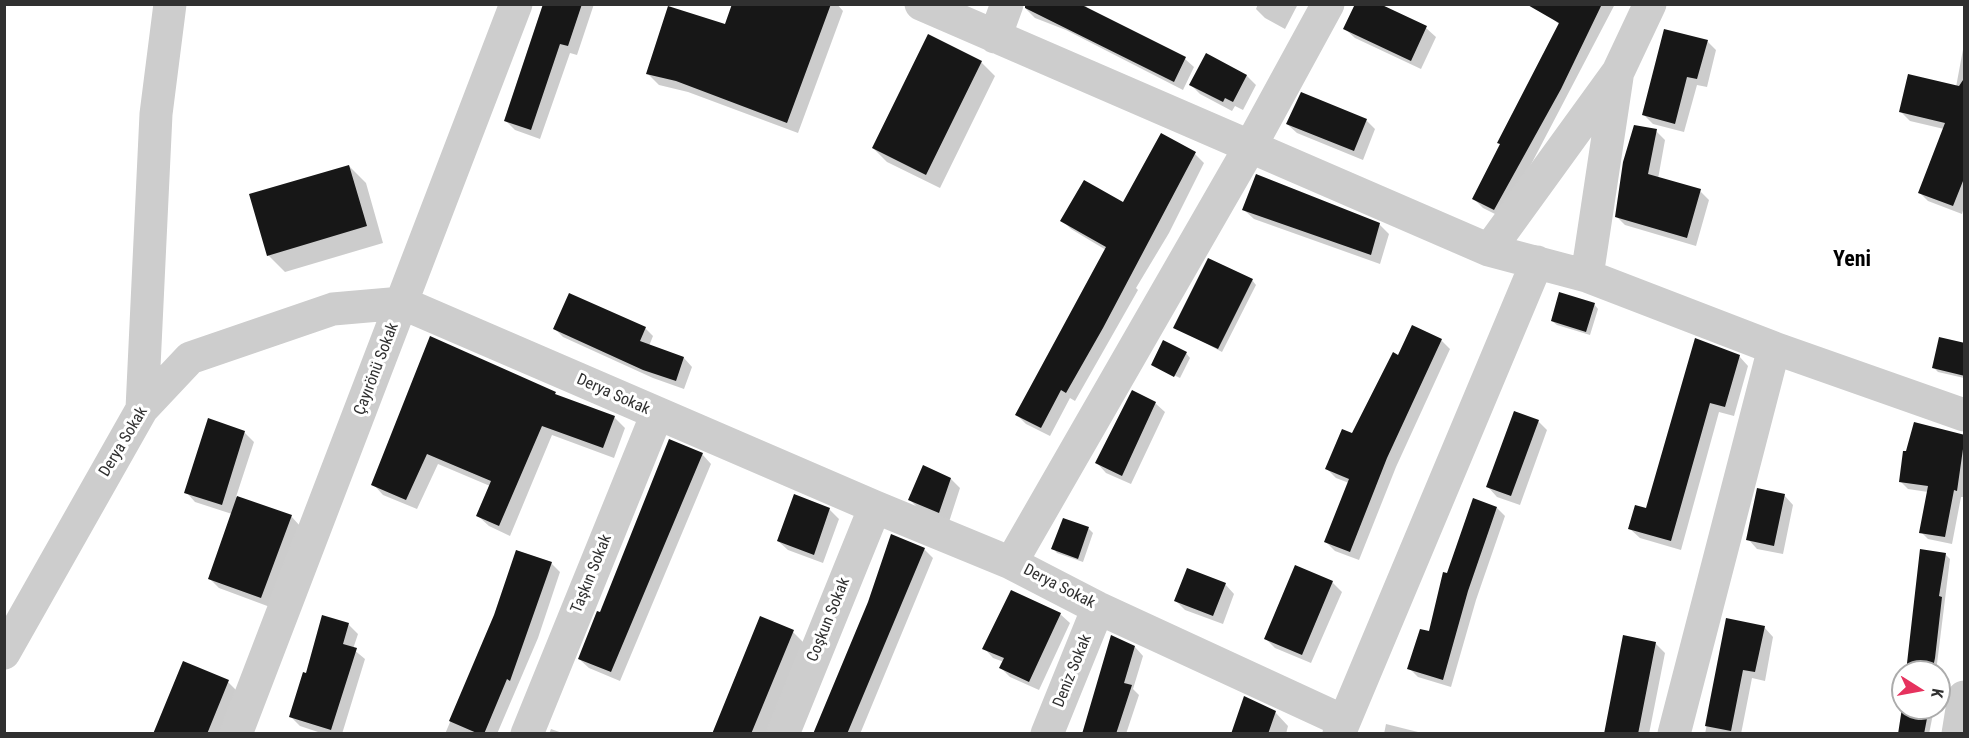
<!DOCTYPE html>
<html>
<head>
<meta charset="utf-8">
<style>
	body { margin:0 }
	#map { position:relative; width:1969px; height:738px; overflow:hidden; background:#fff; font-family:"Roboto Condensed",sans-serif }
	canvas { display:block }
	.frame { position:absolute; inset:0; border:6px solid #303030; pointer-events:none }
	.north { position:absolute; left:1891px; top:660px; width:60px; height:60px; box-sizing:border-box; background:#fff; border:2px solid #acacac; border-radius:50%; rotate:101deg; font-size:16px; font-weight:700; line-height:24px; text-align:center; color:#303030 }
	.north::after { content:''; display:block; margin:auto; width:21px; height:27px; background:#e6325e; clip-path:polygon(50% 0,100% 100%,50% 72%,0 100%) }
</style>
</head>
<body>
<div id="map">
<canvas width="1969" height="738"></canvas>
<div class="frame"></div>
<div class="north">K</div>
</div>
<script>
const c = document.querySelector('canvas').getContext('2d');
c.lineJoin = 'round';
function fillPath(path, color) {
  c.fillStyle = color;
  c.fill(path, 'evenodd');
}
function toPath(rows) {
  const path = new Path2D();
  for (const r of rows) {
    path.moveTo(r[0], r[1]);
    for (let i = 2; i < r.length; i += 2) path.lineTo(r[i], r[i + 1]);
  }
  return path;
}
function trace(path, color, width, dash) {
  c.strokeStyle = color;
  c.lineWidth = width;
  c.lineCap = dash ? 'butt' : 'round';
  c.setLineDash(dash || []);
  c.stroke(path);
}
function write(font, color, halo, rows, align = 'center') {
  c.font = font + ' "Roboto Condensed",sans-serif';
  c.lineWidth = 6;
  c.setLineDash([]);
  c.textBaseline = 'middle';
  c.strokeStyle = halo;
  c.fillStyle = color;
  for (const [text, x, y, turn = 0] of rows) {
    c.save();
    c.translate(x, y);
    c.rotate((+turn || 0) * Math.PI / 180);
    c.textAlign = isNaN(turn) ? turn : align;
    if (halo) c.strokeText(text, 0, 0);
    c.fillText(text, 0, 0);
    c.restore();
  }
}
fillPath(toPath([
	[546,4,594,4,577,55,570,53,540,139,515,130,506,121],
	[734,4,837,4,843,11,798,133,688,92,659,85,648,74,726,26],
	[1027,4,1087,4,1086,9,1185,59,1194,67,1183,90,1066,30,1035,18,1026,9],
	[1258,4,1298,4,1285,29,1265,18,1256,9],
	[1561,4,1615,4,1503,218,1483,208,1474,199,1560,25,1553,19],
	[1426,28,1436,37,1421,69,1355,38,1345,29],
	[1707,41,1716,50,1707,87,1697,85,1684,132,1653,124,1644,115],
	[1964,44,1964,207,1962,214,1928,201,1919,192,1944,129,1910,121,1901,112,1956,87],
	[1206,55,1247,76,1256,85,1243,110,1235,106,1232,111,1200,94,1191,85],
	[981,62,995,76,940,188,887,162,873,148],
	[1366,120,1375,129,1363,160,1297,133,1287,124],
	[1656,131,1665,140,1658,179,1700,191,1709,200,1696,246,1625,225,1616,216],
	[1195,154,1204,163,1169,233,1136,288,1138,290,1075,401,1070,398,1050,436,1026,424,1017,415,1106,250,1071,229,1062,220,1124,204],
	[349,166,366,183,383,243,285,272,268,255],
	[1244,210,1379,224,1389,234,1380,264,1254,219],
	[1252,280,1256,285,1222,352,1175,327],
	[1594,304,1598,309,1590,335,1557,325,1552,321],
	[645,328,653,336,649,346,684,358,692,367,684,389,653,378,563,337,555,329],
	[431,338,559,397,614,417,625,428,614,458,552,435,510,536,489,526,478,516,490,486,438,464,417,509,383,495,373,484],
	[1441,340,1450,349,1396,467,1359,560,1335,551,1326,542,1349,483,1336,478,1327,469,1353,435,1399,357],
	[1696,340,1739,356,1748,366,1734,416,1719,412,1681,550,1640,538,1630,529,1647,510],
	[1964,345,1964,378,1938,372,1934,368],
	[1186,353,1190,358,1180,378,1153,365],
	[1155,403,1165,412,1131,484,1106,473,1097,463],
	[1538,421,1547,430,1520,505,1497,497,1488,487],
	[244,432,254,442,236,497,291,516,300,526,270,607,219,588,210,579,232,514,195,502,186,492],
	[1964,437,1964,497,1961,497,1952,544,1928,539,1921,532,1928,492,1908,489,1900,481],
	[702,454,711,464,620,681,589,668,579,659,601,613],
	[951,479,960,488,949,522,919,509,910,500],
	[1784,495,1793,505,1783,554,1757,549,1748,539],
	[1497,508,1505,516,1476,600,1451,687,1418,677,1409,668,1430,633,1448,575],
	[829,509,839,519,823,563,788,550,778,541],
	[1064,520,1089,529,1093,533,1083,562,1057,553,1053,548],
	[924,549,933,558,860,734,815,734],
	[1945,554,1950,559,1936,672,1907,672],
	[551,563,560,572,538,638,497,734,445,734,495,616],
	[1332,582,1342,592,1311,663,1275,648,1266,639],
	[1225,584,1234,594,1223,624,1185,610,1175,600],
	[1060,614,1070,623,1039,690,1010,677,1001,668,1004,662,993,658,984,648],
	[1727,620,1764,627,1773,637,1765,681,1752,678,1741,734,1705,734],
	[348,624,358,634,353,649,365,659,342,734,324,734,300,726,291,717,307,674],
	[793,632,805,644,768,734,714,734],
	[1655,643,1665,653,1649,734,1605,734],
	[1135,647,1143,656,1133,689,1139,695,1126,734,1082,734],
	[228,682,239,693,222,734,154,734],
	[1904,708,1934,709,1929,734,1902,734],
	[1275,712,1288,726,1286,734,1233,734],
	[1386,724,1418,732,1420,734,1384,734],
	[551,729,565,734,549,734]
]), '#0003');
fillPath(toPath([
	[543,4,582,4,568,46,560,44,531,130,504,121],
	[732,4,831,4,787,123,676,81,646,74,668,6,725,24],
	[1025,4,1080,4,1186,57,1174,82,1025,8],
	[1355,4,1380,4,1427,26,1411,61,1343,29],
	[1526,4,1602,4,1561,89,1494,210,1472,199,1500,144,1497,143,1559,23],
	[1664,29,1708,40,1697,79,1687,77,1675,124,1642,115],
	[928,34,982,61,926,175,872,148],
	[1206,53,1247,75,1233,102,1225,98,1223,102,1189,85],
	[1908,74,1959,86,1965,77,1965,176,1953,206,1918,193,1945,123,1899,112],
	[1301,92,1367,119,1354,151,1286,124],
	[1634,125,1657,129,1648,174,1701,189,1687,238,1615,217,1623,162],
	[1161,133,1196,152,1103,328,1066,393,1061,390,1041,428,1015,415,1106,247,1060,221,1084,180,1123,202],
	[349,165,367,226,267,256,249,194],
	[1256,174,1380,223,1371,255,1242,210],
	[1208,258,1253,279,1218,349,1173,328],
	[1559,292,1595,303,1586,332,1551,321],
	[569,293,646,327,640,341,684,357,676,381,643,370,553,329],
	[1412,325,1442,339,1387,458,1350,552,1324,542,1349,479,1325,469,1342,429,1352,433,1393,352,1398,355],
	[430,336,556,392,555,394,615,416,603,448,542,426,499,526,476,516,491,481,427,454,406,500,371,485],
	[1939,337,1965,343,1965,376,1932,368],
	[1695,338,1740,355,1725,407,1710,403,1671,541,1628,529,1635,505,1646,508],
	[1163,340,1187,352,1174,377,1151,365],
	[1132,390,1156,402,1122,476,1095,463],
	[1514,411,1539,420,1511,496,1486,487],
	[208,418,245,431,222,505,184,493],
	[1914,422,1965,435,1957,491,1954,490,1945,537,1919,533,1928,486,1899,482,1903,451,1906,451],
	[669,439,703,453,611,672,578,659,597,611,600,612],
	[923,465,951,478,939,513,908,500],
	[1757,488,1785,494,1774,546,1746,540],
	[794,494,830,508,814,555,777,541],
	[237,496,292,515,261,598,208,579],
	[1473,498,1497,507,1468,591,1443,680,1407,669,1420,629,1429,631,1443,572,1447,573],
	[1063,518,1089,527,1078,559,1051,549],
	[891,534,925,548,847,734,813,734,868,602],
	[1920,549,1946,553,1939,596,1942,597,1935,658,1932,672,1906,672],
	[516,550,552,562,510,681,507,679,484,734,479,734,449,721,494,615],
	[1295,565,1333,581,1302,655,1264,639],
	[1187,568,1226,583,1213,616,1174,601],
	[1011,590,1061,613,1029,682,999,668,1004,658,982,649],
	[322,615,349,623,343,644,357,648,331,730,289,717,303,672,306,673],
	[760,616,794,630,751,734,712,734],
	[1726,618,1765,626,1755,672,1743,670,1731,731,1705,726],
	[1111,635,1135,646,1124,683,1132,685,1116,734,1082,734],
	[1623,635,1656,642,1638,734,1604,734],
	[183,661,229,680,207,734,153,734],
	[1244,696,1276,711,1268,734,1231,734],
	[1902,708,1929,708,1924,734,1898,734]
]), '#171717');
trace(toPath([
	[921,4,1489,250,1587,276,1774,348,1964,415],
	[995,37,1007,4],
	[1489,250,1618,72,1650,4],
	[1587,276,1617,77],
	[142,409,156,114,170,4],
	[1011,563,1250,147,1328,4],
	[4,653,142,409,190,358,333,309,402,303,875,507,1011,563,1098,608,1343,721],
	[236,734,516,4],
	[527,734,657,414],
	[783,734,875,507],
	[1047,734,1098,608],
	[1339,734,1537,262],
	[1674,734,1774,348],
	[1958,734,1964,697]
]), '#cdcdcd', 33);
write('16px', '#303030', '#fff', [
	["Çayırönü Sokak",377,369,-69],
	["Derya Sokak",613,395,24],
	["Derya Sokak",124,442,-59],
	["Taşkın Sokak",592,574,-68],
	["Derya Sokak",1059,587,27],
	["Coşkun Sokak",829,620,-68],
	["Deniz Sokak",1073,671,-68]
]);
write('bold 22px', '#000', '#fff', [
	["Yeni",1852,260]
]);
</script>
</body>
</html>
